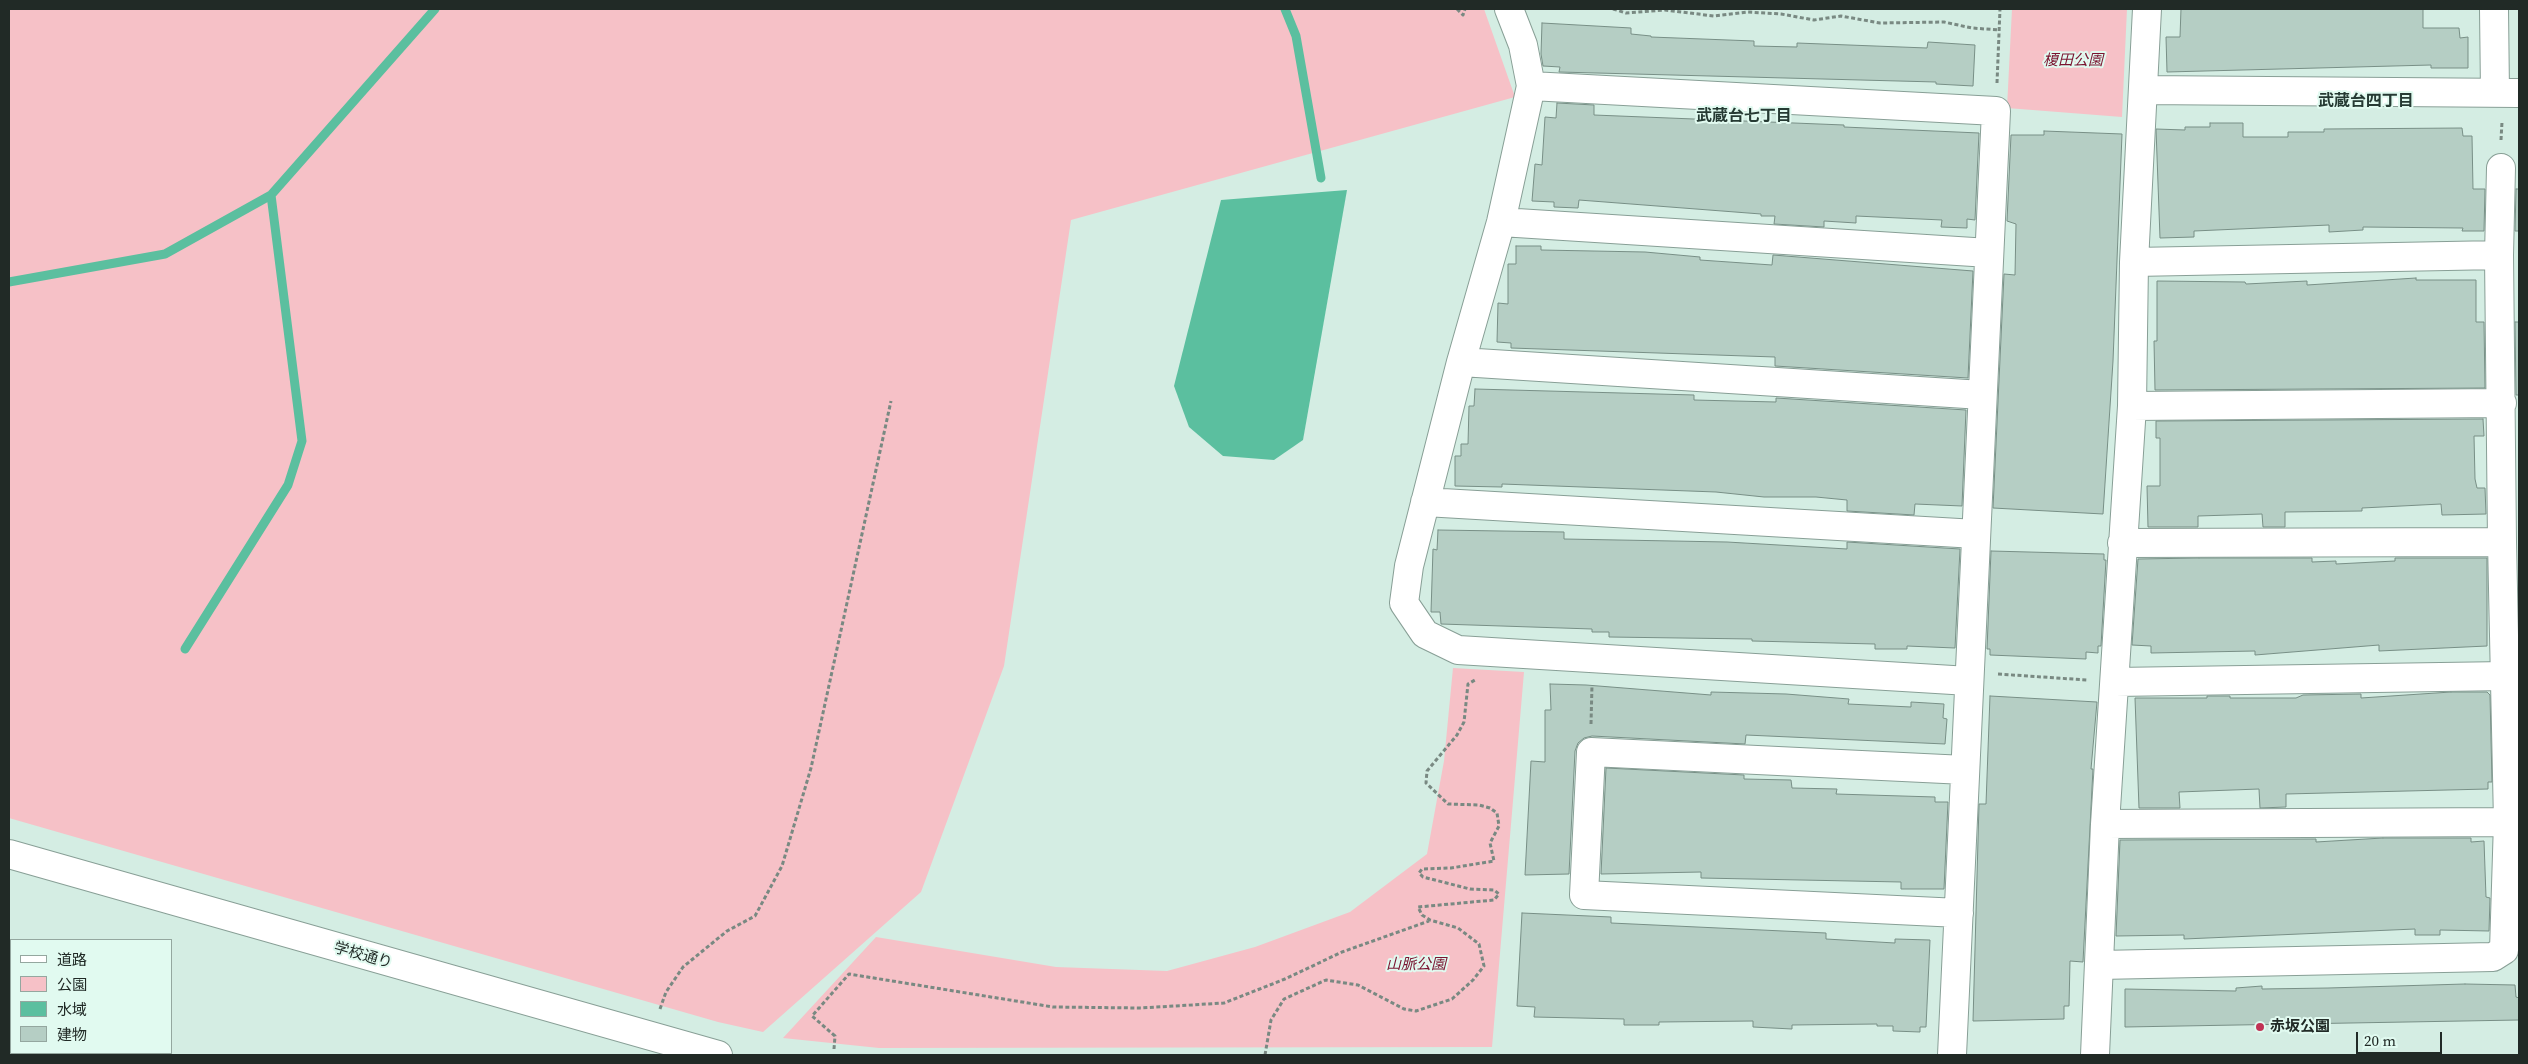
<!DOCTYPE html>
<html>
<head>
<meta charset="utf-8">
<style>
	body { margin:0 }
	#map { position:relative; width:2528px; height:1064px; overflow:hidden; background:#d4ede3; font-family:"Source Serif 4","Noto Sans JP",serif }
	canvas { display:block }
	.frame { position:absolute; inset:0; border:10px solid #212a26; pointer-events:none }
	.legend { position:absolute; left:10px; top:939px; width:162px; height:115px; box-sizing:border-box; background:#e1faf0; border:1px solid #94a79f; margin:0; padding:6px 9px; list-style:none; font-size:15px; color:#212a26 }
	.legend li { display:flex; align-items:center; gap:10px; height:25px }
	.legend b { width:25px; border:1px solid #94a79f }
	.scale { position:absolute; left:2356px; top:1032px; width:86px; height:22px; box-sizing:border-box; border:2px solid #212a26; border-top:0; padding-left:6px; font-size:15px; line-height:18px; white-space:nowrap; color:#212a26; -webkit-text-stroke:4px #e1faf0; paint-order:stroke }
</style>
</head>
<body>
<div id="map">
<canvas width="2528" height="1064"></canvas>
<div class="frame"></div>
<ul class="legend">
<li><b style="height:6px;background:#fff"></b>道路</li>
<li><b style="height:14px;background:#f6c1c7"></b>公園</li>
<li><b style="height:14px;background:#5bbf9f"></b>水域</li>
<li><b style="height:14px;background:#b5cec4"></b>建物</li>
</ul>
<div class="scale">20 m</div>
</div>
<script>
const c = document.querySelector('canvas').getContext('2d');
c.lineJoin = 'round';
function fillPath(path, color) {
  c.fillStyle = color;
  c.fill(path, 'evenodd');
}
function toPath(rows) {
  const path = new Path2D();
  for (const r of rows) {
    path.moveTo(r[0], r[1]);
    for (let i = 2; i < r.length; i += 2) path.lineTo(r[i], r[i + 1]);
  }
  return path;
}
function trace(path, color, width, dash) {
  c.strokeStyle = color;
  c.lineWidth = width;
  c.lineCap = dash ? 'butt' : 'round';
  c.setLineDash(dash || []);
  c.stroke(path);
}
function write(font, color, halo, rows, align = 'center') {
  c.font = font + ' "Source Serif 4","Noto Sans JP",serif';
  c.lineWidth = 4;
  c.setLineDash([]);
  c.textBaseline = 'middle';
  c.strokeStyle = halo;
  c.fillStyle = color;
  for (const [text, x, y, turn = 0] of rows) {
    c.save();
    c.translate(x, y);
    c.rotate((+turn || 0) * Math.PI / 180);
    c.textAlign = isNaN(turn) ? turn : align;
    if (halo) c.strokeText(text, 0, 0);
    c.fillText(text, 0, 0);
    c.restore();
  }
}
fillPath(toPath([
	[9,9,1484,9,1515,97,1071,220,1004,666,921,892,763,1032,718,1022,9,818],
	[2012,9,2127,9,2122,117,2007,108],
	[1453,668,1524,672,1492,1047,879,1048,783,1038,876,937,1056,967,1167,971,1255,947,1350,912,1427,854,1444,761]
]), '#f6c1c7');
fillPath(toPath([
	[1347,190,1303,440,1274,460,1223,456,1189,427,1174,386,1221,200]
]), '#5bbf9f');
trace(toPath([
	[1285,9,1296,36,1321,178],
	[9,282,165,254,271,195,435,9],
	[185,649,288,485,302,441,271,195]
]), '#5bbf9f', 9);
const building = toPath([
	[2181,9,2423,9,2423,28,2459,28,2460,38,2468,37,2468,68,2431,68,2431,65,2167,72,2166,37,2180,37,2181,9],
	[1542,23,1631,28,1631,34,1651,36,1651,37,1754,41,1754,46,1797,47,1797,43,1927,48,1928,42,1975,45,1973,86,1936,84,1936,82,1559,72,1560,67,1543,66,1541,54,1542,23],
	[1557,103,1594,105,1594,115,1844,125,1844,127,1979,133,1975,220,1967,219,1967,228,1941,227,1942,220,1856,216,1856,223,1824,221,1824,227,1774,224,1775,216,1761,216,1761,214,1579,200,1578,208,1554,207,1554,202,1532,201,1535,164,1542,165,1545,117,1556,118,1557,103],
	[2210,123,2243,123,2243,137,2288,137,2288,132,2324,132,2324,129,2462,128,2463,136,2472,136,2473,189,2485,189,2484,231,2462,231,2463,228,2363,227,2363,230,2329,232,2329,225,2194,231,2194,237,2160,238,2156,129,2185,130,2185,127,2210,127,2210,123],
	[2044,131,2122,134,2113,361,2103,514,1993,508,2004,274,2015,275,2016,224,2007,221,2011,135,2044,135,2044,131],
	[2516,189,2519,189,2519,231,2515,231,2516,189],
	[1516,246,1541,246,1541,250,1645,252,1700,257,1700,260,1772,265,1773,255,1973,271,1968,378,1775,366,1775,357,1511,348,1511,343,1497,342,1498,303,1508,304,1508,264,1516,264,1516,246],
	[2416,278,2416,280,2476,280,2476,322,2484,322,2485,388,2155,390,2154,341,2157,341,2157,281,2245,282,2246,284,2307,281,2307,285,2416,278],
	[2515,322,2519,322,2519,395,2516,395,2515,322],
	[1475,389,1694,395,1694,400,1776,402,1776,398,1966,410,1962,506,1915,504,1914,515,1847,511,1847,500,1816,497,1764,497,1716,492,1502,484,1502,487,1455,486,1455,456,1461,456,1461,444,1468,444,1469,406,1474,406,1475,389],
	[2483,419,2484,436,2474,436,2475,479,2477,488,2485,488,2486,514,2442,515,2441,504,2362,508,2362,511,2285,512,2285,527,2263,527,2262,514,2198,516,2198,527,2148,527,2147,486,2160,486,2160,438,2156,438,2156,421,2483,419],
	[1438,530,1564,532,1564,539,1727,542,1847,549,1847,542,1960,549,1955,648,1907,646,1907,649,1875,649,1875,644,1752,641,1752,639,1609,637,1609,632,1592,632,1592,629,1441,624,1440,612,1431,612,1433,549,1437,550,1438,530],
	[1991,551,2104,554,2104,560,2106,560,2101,646,2098,646,2098,653,2086,652,2086,659,1990,655,1990,649,1987,649,1991,551],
	[2199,558,2312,558,2312,562,2336,561,2336,564,2395,561,2395,558,2487,558,2487,646,2379,651,2379,645,2255,655,2255,651,2151,653,2151,646,2132,645,2138,559,2199,558],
	[1550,684,1586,685,1711,695,1711,692,1786,694,1849,699,1848,704,1911,707,1911,702,1944,704,1943,718,1947,719,1945,744,1746,735,1745,744,1592,736,1584,738,1578,743,1575,751,1569,874,1525,875,1531,761,1545,762,1545,710,1551,710,1550,684],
	[2451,692,2487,692,2490,695,2492,782,2488,782,2488,789,2286,794,2286,807,2260,808,2259,789,2179,792,2180,808,2139,808,2135,698,2207,698,2207,696,2230,696,2230,698,2296,698,2303,695,2361,694,2361,698,2451,692],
	[1990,696,2097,702,2091,769,2093,769,2083,962,2070,961,2069,1006,2064,1006,2064,1019,1973,1021,1979,804,1986,804,1990,696],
	[1606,768,1744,775,1744,779,1791,780,1792,788,1837,789,1836,794,1935,797,1935,802,1948,802,1944,889,1901,889,1901,882,1701,878,1701,872,1601,874,1606,768],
	[2383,838,2471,838,2471,842,2484,841,2486,897,2490,898,2489,931,2440,930,2440,935,2415,935,2415,929,2184,939,2184,935,2116,936,2120,840,2316,839,2316,842,2383,838],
	[1522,913,1611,917,1611,923,1826,933,1826,939,1895,943,1895,939,1930,940,1926,1027,1920,1027,1920,1032,1893,1031,1893,1026,1877,1026,1877,1024,1792,1025,1792,1029,1753,1027,1753,1021,1659,1022,1659,1025,1624,1025,1624,1019,1534,1017,1535,1007,1517,1006,1522,913],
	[2465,984,2515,985,2516,997,2519,998,2519,1020,2125,1027,2125,989,2236,991,2236,988,2262,986,2262,989,2328,988,2465,984]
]);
fillPath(building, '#b5cec4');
trace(building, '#788f86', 1);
const minor = toPath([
	[1509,9,1523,45,1531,86,1501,222,1461,362,1409,566,1404,603,1425,634,1458,650,1969,681],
	[2494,9,2495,93],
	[1531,86,1996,111,1952,1055],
	[2143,90,2519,93],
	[1501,222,1989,253],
	[2134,262,2499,255],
	[1461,362,1982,395],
	[2132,406,2502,403],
	[1425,502,1976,534],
	[2122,543,2502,542],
	[2115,682,2506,676],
	[2105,824,2508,822],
	[9,854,718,1055],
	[1959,913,1584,895,1591,752,1965,770],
	[2099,965,2493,957,2504,950,2508,822,2502,542,2499,255,2501,168],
	[2095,1055,2105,824,2132,406,2134,262,2147,9]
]);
trace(minor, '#889f96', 30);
trace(toPath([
	[1457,9,1463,15,1465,9],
	[1613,9,1626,13,1665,10,1714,16,1748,12,1781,14,1814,20,1841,16,1880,23,1944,22,1972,28,1999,30],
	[1997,83,2000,9],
	[2501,140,2502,122],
	[1998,674,2087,680],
	[1591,724,1592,685],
	[660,1009,666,992,683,967,727,931,755,916,782,866,811,768,891,401],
	[834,1049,835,1036,812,1016,849,974,1053,1007,1141,1008,1224,1003,1285,979,1342,952,1429,921],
	[1265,1055,1271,1020,1284,999,1326,980,1358,985,1404,1009,1416,1011,1452,999,1473,980,1484,966,1479,944,1458,928,1430,920,1422,915,1418,907,1494,900,1499,894,1494,890,1470,889,1423,877,1419,873,1422,869,1451,868,1494,861,1490,843,1499,826,1497,813,1490,808,1479,805,1448,804,1426,783,1427,771,1457,735,1464,722,1468,684,1475,680]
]), '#798982', 3, [4, 2.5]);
trace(minor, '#fff', 28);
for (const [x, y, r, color] of [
	[2260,1027,5,"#c13255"]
]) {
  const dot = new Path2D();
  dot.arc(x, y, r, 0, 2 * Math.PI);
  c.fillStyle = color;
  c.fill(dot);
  trace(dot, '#e1faf0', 2);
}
write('italic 15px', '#7a1430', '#e1faf0', [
	["榎田公園",2073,61],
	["山脈公園",1416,965]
]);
write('15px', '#212a26', '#e1faf0', [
	["学校通り",363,956,16]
]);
write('bold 15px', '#212a26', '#e1faf0', [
	["赤坂公園",2270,1027]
], 'left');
write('bold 16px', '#263a33', '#e1faf0', [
	["武蔵台四丁目",2366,102],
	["武蔵台七丁目",1744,117]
]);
</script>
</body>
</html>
